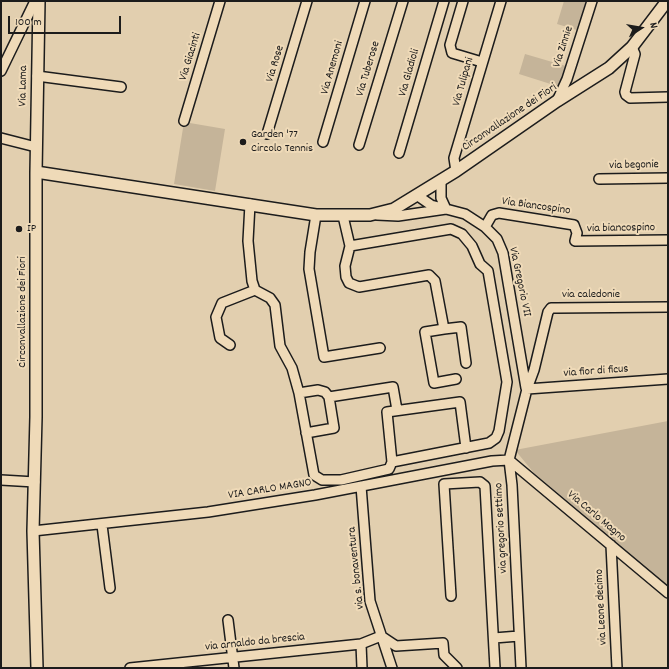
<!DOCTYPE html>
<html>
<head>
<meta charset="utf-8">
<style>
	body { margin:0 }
	#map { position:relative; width:669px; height:669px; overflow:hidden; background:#e2cfaf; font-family:Dekko,sans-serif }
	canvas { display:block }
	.frame { position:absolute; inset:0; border:2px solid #1c1c1c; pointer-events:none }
	.north { position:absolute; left:621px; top:8px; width:40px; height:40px; -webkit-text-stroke:3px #efdab8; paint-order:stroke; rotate:78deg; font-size:11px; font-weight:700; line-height:16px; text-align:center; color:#1c1c1c }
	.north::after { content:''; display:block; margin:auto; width:14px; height:18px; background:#1c1c1c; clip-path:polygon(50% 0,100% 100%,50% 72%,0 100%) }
	.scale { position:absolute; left:8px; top:16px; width:113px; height:18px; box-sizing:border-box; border:2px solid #1c1c1c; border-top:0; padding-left:5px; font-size:12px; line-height:14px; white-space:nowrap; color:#1c1c1c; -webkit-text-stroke:3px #efdab8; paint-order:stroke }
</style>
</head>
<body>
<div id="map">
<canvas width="669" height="669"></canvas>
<div class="frame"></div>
<div class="north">N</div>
<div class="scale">100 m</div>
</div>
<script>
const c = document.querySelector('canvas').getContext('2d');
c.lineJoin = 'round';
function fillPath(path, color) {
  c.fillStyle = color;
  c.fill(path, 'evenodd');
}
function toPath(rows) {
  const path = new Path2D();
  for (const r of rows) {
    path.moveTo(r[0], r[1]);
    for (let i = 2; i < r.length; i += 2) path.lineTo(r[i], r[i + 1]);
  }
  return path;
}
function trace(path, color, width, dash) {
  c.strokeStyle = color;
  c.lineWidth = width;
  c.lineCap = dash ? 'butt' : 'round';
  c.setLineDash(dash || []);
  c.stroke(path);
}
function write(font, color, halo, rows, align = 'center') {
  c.font = font + ' Dekko,sans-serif';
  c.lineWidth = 4;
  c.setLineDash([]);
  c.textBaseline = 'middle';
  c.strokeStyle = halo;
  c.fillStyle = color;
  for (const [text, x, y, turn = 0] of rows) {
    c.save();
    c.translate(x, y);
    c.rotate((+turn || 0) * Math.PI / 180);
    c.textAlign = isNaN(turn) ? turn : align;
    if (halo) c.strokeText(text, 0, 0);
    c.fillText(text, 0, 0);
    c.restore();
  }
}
fillPath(toPath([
	[564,1,586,1,577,30,557,24],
	[525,54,566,66,560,87,519,74],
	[184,122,225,129,215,191,174,184],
	[668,421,668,585,534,473,515,450]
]), '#c5b499');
const minor = toPath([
	[463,1,450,45,452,53,482,62],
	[632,47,635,54,625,92,626,95,630,98,668,97],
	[1,71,35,1],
	[37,76,121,87],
	[557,101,567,79,592,1],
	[184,121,220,1],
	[267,134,307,1],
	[1,138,36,147],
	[323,142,365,1],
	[359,145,403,1],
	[399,153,444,1],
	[456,171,454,158,501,1],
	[599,179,668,178],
	[418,196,431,205,465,214,485,227,497,239,503,253,526,388],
	[250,204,248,241,252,281,255,290,270,298,275,305,280,346,292,368,299,393,314,475,322,480,341,480,389,469,392,462,489,443,496,438,499,431,507,382,488,271,480,264,472,246,462,234,451,229,350,246,343,216],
	[316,215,310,252,309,269,324,357,380,348],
	[377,215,398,216,446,209,441,198,441,181],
	[485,227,492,215,499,213,574,225,577,233,575,241,668,240],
	[350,246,345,266,346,277,349,283,359,287,429,275,435,281,444,329,461,327,466,363],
	[444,329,425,332,434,383,456,379],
	[230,345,220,338,216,317,222,303,255,290],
	[527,389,668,379],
	[299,393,318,390,325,392,329,397],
	[306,433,334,428,329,397,393,387,397,410],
	[392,462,387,412,460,402,466,448],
	[1,480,35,482],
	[361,486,370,601,392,668],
	[102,525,110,588],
	[33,531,208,512,315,495,492,461,509,460,668,593],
	[611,545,617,668],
	[451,596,444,484,480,482,485,486,495,668],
	[228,620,234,668],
	[494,638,519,636],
	[361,644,362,668],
	[130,668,361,644,381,636,396,646,443,643,444,655,457,668],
	[521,668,512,485,509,460,527,389,534,370,548,312,551,308,556,308,668,307]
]);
const tertiary = toPath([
	[36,172,39,1],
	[37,668,33,531,36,417,36,172,316,215,370,215,394,209,456,171,557,101,609,68,632,47,667,1]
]);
trace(minor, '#1c1c1c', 12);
trace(tertiary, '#1c1c1c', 14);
trace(minor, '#efdab8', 9);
trace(tertiary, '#efdab8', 11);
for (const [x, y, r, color] of [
	[243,142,4,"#1c1c1c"],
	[19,229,4,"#1c1c1c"]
]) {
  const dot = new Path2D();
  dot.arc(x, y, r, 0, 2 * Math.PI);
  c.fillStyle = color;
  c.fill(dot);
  trace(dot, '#efdab8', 1.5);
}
write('12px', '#1c1c1c', '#efdab8', [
	["Via Zinnie",564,47,-72],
	["Via Giacinti",191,57,-73],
	["Via Rose",276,64,-73],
	["Via Anemoni",333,68,-74],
	["Via Tuberose",369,69,-73],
	["Via Gladioli",410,73,-74],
	["Via Tulipani",464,82,-74],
	["Via Lama",24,86,-89],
	["Circonvallazione dei Fiori",510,118,-34],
	["via begonie",634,166,-1],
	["Via Biancospino",536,207,8],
	["via biancospino",621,229,-1],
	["Via Gregorio VII",519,282,78],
	["via caledonie",591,295],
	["Circonvallazione dei Fiori",23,312,-90],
	["via fior di ficus",596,372,-4],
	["VIA CARLO MAGNO",270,490,-9],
	["Via Carlo Magno",596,517,40],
	["via gregorio settimo",502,528,-93],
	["via s. bonaventura",357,568,-96],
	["via Leone decimo",602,607,-93],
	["via arnaldo da brescia",255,643,-6]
]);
write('12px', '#1c1c1c', '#efdab8', [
	["Garden '77",251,135],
	["Circolo Tennis",251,149],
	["IP",27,229]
], 'left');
</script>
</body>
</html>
